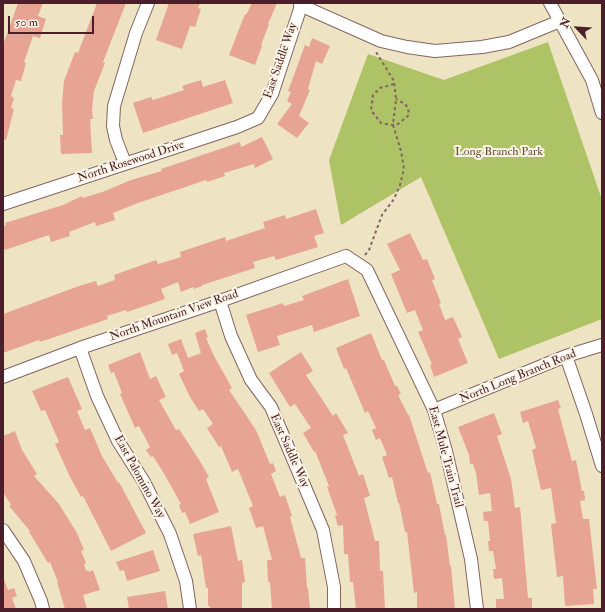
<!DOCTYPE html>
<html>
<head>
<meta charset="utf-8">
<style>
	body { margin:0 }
	#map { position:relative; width:605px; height:612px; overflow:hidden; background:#eee4c4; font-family:"IM FELL Double Pica",serif }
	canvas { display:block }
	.frame { position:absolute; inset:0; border:4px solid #4a1f2b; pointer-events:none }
	.north { position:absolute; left:557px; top:8px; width:40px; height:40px; -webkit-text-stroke:3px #fcf5e5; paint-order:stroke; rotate:295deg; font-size:11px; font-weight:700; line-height:16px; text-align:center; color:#4a1f2b }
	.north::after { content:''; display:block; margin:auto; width:14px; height:18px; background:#4a1f2b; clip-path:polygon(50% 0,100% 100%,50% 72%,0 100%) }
	.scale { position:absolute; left:8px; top:16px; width:86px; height:18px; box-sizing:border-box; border:2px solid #4a1f2b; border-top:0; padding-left:5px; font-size:12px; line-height:14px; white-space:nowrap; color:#4a1f2b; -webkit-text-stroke:3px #fcf5e5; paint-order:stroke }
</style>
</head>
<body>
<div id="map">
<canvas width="605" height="612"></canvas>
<div class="frame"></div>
<div class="north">N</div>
<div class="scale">50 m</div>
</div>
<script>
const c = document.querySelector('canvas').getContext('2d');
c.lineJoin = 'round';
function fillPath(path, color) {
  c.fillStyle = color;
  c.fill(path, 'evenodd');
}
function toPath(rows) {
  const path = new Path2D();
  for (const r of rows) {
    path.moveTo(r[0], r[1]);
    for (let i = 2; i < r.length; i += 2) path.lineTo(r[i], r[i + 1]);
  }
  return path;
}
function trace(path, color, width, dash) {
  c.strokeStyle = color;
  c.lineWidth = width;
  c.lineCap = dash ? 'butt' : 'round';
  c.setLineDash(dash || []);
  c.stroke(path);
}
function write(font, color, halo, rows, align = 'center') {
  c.font = font + ' "IM FELL Double Pica",serif';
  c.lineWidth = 4;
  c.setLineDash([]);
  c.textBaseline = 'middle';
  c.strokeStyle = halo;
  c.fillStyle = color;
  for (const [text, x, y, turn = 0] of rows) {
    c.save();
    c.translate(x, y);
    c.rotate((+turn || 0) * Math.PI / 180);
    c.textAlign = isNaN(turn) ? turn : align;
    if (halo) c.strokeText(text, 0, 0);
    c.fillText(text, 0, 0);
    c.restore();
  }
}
fillPath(toPath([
	[548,42,602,200,602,319,499,359,421,177,341,225,329,160,368,54,444,80]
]), '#aec266');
fillPath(toPath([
	[18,3,43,3,38,16,46,19,40,38,33,36,24,62,26,63,21,81,16,80,11,96,14,98,11,108,14,109,6,140,3,139,3,45],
	[97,3,126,3,103,62,105,63,94,91,92,110,93,119,90,119,92,153,61,154,60,135,63,135,62,102,64,81,75,52,78,53],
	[169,3,200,3,198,8,201,9,195,27,190,26,182,49,156,40],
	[252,3,277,3,268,24,269,24,261,45,262,46,255,65,229,55,245,14,246,15],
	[312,38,330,46,322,64,316,61,308,89,310,90,299,116,309,123,297,138,277,124,292,104,287,101,291,92,288,91,305,45,309,47],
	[201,80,203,87,225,80,233,103,143,133,133,103,151,97,153,100,184,90,182,86],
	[262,137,273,159,255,168,254,164,224,173,225,176,207,182,206,180,138,203,113,213,115,220,96,226,95,222,69,232,70,236,51,242,49,235,5,250,3,244,3,227,6,225,5,223,63,205,82,196,83,198,105,191,131,180,162,171,161,169,229,146,240,142,241,147],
	[316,209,324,233,314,236,318,247,276,260,274,256,253,262,255,268,202,285,202,286,194,289,193,287,181,292,178,282,161,289,165,299,127,312,126,310,107,316,108,319,40,342,39,340,3,353,3,314,79,286,96,281,98,286,115,280,114,275,156,260,158,264,181,257,180,252,225,237,226,241,265,228,263,222,285,215,286,219],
	[410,233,423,260,427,259,435,279,432,280,441,303,439,304,445,320,453,317,462,337,458,339,468,363,434,377,430,365,432,364,418,332,423,330,415,310,407,313,391,274,400,270,387,244],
	[348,279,360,316,314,332,312,325,277,336,280,345,258,352,246,315,283,303,284,306,304,300,302,296],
	[205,329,208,337,206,338,214,356,232,388,229,390,256,430,270,464,273,463,276,471,271,474,280,497,285,495,292,516,290,517,301,558,305,558,307,588,308,588,310,609,272,609,270,582,268,582,267,560,272,560,263,526,256,528,249,508,253,506,238,469,232,472,221,446,219,447,207,428,213,424,203,409,199,411,190,397,179,374,184,371,177,353,172,355,168,344,181,339,188,358,201,353,195,333],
	[371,333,382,360,384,360,395,386,397,386,401,394,398,395,408,415,409,415,428,473,430,472,437,504,439,504,445,535,446,535,450,566,451,566,455,609,417,609,417,592,414,593,407,532,405,532,399,503,398,503,392,477,389,478,382,457,387,455,380,438,376,440,372,430,376,428,368,411,365,413,346,368,344,369,336,348],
	[140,352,150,379,156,376,166,397,159,400,176,430,179,429,198,458,209,477,206,479,219,512,190,524,185,512,182,513,179,505,181,504,166,477,153,456,151,457,146,450,150,447,139,426,135,428,120,394,122,393,114,372,111,373,108,365],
	[301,352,313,371,306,375,333,416,336,413,348,433,343,435,359,476,363,474,370,496,364,498,375,541,379,541,380,571,383,571,385,609,356,609,353,582,350,582,348,554,344,554,343,525,338,526,335,516,337,515,327,487,329,486,315,451,314,452,303,433,311,428,295,404,290,407,269,373],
	[68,377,82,409,77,411,85,430,90,428,102,456,118,483,119,482,146,533,111,551,83,496,81,497,70,477,55,444,59,442,45,410,41,411,32,391],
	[558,400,561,408,558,409,572,461,576,460,582,491,584,491,585,500,580,501,583,519,589,519,597,589,593,589,594,604,565,606,563,576,557,577,551,524,556,523,551,488,541,490,532,450,536,448,528,421,523,423,520,412],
	[494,413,502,434,497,436,511,479,515,508,520,507,528,598,532,598,532,609,496,609,496,599,504,599,502,578,494,579,493,569,496,569,493,551,489,551,488,541,490,541,488,521,484,521,483,512,492,511,490,493,479,495,476,473,473,464,470,464,469,455,458,427],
	[15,431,22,450,37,474,34,476,59,504,77,533,84,550,81,551,86,563,84,564,86,571,88,570,89,572,93,570,100,590,83,595,87,609,65,609,57,582,58,582,50,562,48,563,29,532,30,531,9,506,11,505,3,492,3,436],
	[231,526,238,561,242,560,245,582,242,583,242,609,210,609,210,606,208,606,208,588,206,588,201,555,198,556,193,534],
	[153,550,160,571,127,581,124,570,120,571,116,562],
	[3,577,8,590,14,588,17,596,12,598,16,609,3,609],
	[165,591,168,609,129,609,127,597]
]), '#e8a493');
const minor = toPath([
	[550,3,592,80,602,113],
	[300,5,381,41,407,47,435,51,482,47,509,42,560,21],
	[125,163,116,140,113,126,114,106,136,33,148,3],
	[3,204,237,127,258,118,272,94,302,3],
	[220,301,231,336,251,380,271,407,323,530,334,587,334,609],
	[80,348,97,396,118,441,144,482,170,534,186,581,190,609],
	[566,356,586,414,602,466],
	[3,377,80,348,220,301,346,256,367,270,434,410,446,451,471,559,477,609],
	[434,410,566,356,602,345],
	[3,530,24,561,41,601,43,609]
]);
trace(minor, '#836461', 14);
trace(toPath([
	[394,84,380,88,373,95,371,110,381,123,393,125,398,124,409,115,408,108,405,104,396,99],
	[365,255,369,250,382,215,394,199,400,185,404,169,401,151,393,125,396,99,394,81,376,52]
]), '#836461', 2, [3, 3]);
trace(minor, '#fff', 12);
write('12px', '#4a1f2b', '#fcf5e5', [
	["East Saddle Way",281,61,-71],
	["North Rosewood Drive",131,162,-18],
	["North Mountain View Road",174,316,-19],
	["North Long Branch Road",518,377,-22],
	["East Saddle Way",289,451,66],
	["East Mule Train Trail",445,457,75],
	["East Palomino Way",139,477,61]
]);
write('12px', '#68503d', '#fcf5e5', [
	["Long Branch Park",499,152]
]);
</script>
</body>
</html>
